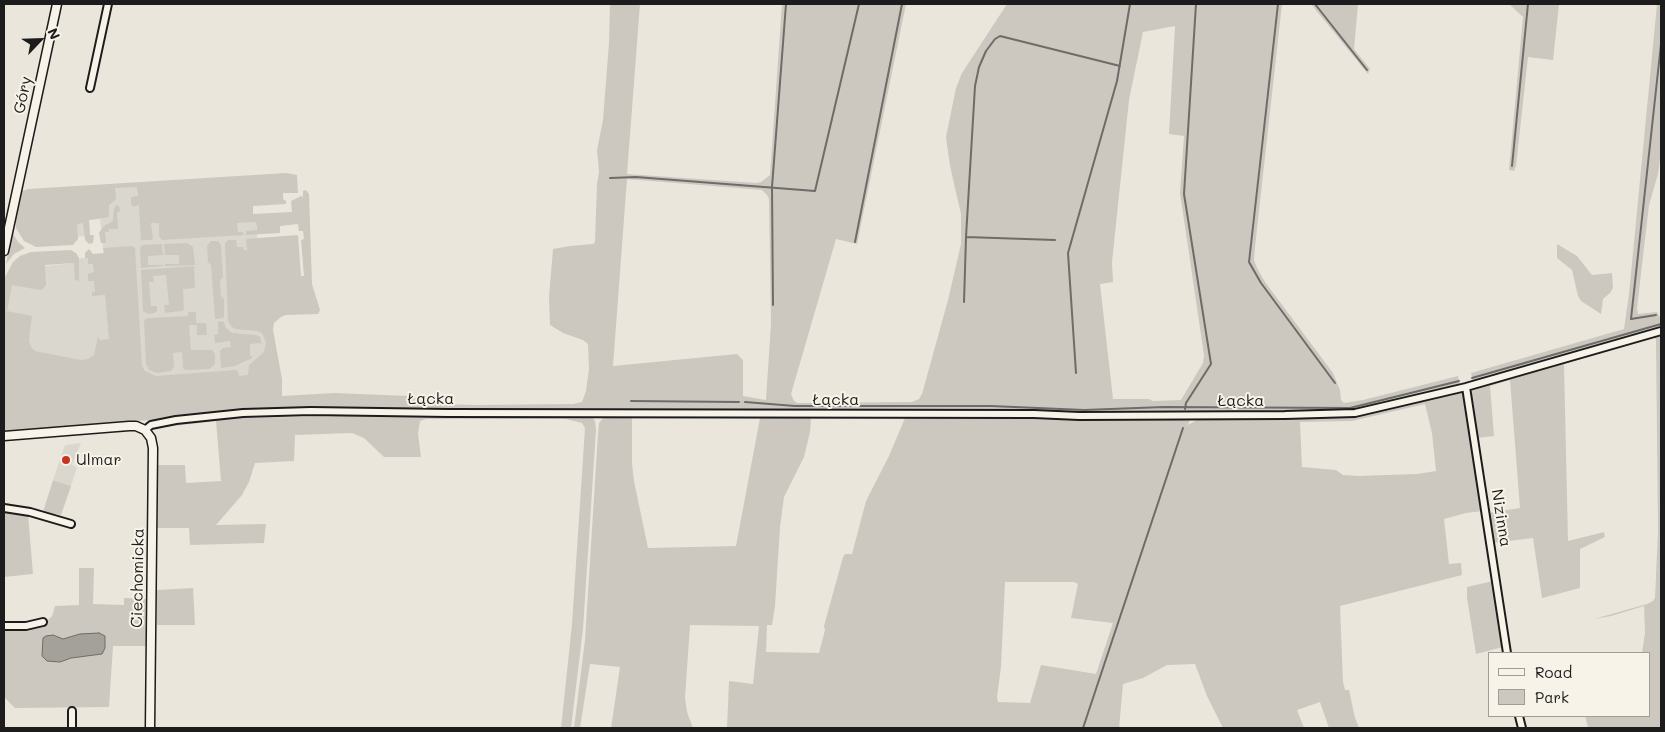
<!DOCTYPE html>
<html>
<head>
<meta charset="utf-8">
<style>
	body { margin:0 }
	#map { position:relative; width:1665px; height:732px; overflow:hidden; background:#eae6dc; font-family:Mali,sans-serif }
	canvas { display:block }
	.frame { position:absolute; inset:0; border:5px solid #1c1c1c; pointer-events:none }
	.legend { position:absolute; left:1488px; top:652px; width:162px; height:65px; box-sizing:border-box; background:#f7f3e8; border:1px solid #9f9d96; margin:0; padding:6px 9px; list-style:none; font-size:15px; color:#1c1c1c }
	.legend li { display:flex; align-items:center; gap:10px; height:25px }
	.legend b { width:25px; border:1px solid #9f9d96 }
	.north { position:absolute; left:15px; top:15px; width:50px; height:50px; -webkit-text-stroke:4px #f7f3e8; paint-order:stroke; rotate:66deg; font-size:14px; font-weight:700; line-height:20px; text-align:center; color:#1c1c1c }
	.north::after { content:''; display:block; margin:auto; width:18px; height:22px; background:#1c1c1c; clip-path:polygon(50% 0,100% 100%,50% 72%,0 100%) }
</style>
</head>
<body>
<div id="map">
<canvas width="1665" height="732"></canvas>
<div class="frame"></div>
<ul class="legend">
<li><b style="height:6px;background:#f7f3e8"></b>Road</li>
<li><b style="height:14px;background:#ccc8c0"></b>Park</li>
</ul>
<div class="north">N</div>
</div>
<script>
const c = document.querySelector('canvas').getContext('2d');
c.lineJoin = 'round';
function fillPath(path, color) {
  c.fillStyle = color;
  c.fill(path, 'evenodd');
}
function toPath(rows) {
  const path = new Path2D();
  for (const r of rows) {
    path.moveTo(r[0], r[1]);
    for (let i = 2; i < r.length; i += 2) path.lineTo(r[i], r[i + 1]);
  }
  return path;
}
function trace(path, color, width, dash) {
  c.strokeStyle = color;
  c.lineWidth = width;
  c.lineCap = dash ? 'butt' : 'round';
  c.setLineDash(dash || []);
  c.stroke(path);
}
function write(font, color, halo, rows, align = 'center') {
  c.font = font + ' Mali,sans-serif';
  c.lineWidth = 4;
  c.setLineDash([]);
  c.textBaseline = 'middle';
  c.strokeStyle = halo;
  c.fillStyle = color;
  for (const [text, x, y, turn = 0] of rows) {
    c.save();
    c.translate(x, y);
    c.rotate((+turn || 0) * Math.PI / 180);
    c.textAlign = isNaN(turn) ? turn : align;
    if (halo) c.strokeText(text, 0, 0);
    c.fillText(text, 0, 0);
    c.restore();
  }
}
fillPath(toPath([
	[296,176,249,195,251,222,256,221,262,291,277,402,4,429,4,308,16,269,74,263,74,259,104,256,100,219,89,220,90,236,34,238,28,191],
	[81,443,72,465,77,467,71,486,53,480,65,445]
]), '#dad7ce');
fillPath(toPath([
	[610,4,640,4,627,174,756,183,761,182,770,175,782,4,906,4,857,244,836,239,791,394,794,401,797,403,912,402,919,399,922,394,948,300,961,244,961,214,950,166,946,137,956,88,962,73,1007,4,1282,4,1255,247,1254,260,1257,268,1265,282,1333,373,1340,390,1341,400,1344,403,1363,400,1458,376,1460,386,1376,407,1346,411,1087,413,965,410,371,411,173,418,4,433,4,279,13,262,20,256,31,252,71,250,76,253,79,258,79,281,75,280,74,263,45,265,46,285,44,288,40,290,12,285,7,311,32,316,29,340,31,347,35,351,81,360,88,359,94,355,98,336,100,340,109,339,105,295,92,296,92,292,95,292,94,281,88,281,88,274,94,272,93,264,88,264,88,258,85,258,85,253,89,249,93,254,104,253,103,248,132,246,135,248,142,366,145,371,156,376,235,370,238,371,239,376,248,375,249,365,264,352,266,342,262,333,257,331,235,329,231,326,228,321,225,243,228,240,236,240,237,247,243,247,244,250,247,250,246,239,298,235,301,276,304,276,301,240,304,239,303,231,299,231,298,224,280,226,280,233,246,235,246,231,257,230,256,222,237,223,238,232,243,232,244,235,162,240,159,236,159,223,151,223,153,239,151,240,141,240,139,205,133,207,131,204,131,197,138,196,137,187,115,188,116,199,109,205,109,217,89,220,90,235,94,235,93,243,89,244,85,240,83,223,77,224,78,239,73,245,36,247,24,241,16,228,15,215,20,192,28,189,286,173,297,175,298,193,283,193,283,199,286,201,286,204,253,206,253,214,292,212,291,201,301,196,303,197,303,191,306,190,309,194,312,284,320,310,318,314,286,315,281,317,274,323,273,330,282,379,282,396,334,393,409,396,435,404,478,405,573,404,582,402,586,391,589,369,588,344,583,340,563,333,550,325,549,297,553,249,570,246,593,244,595,242,597,184,599,172,597,150,603,120,609,43],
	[1175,26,1169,134,1184,136,1180,193,1204,355,1203,363,1181,400,1153,401,1149,399,1113,399,1100,284,1113,282,1112,262,1129,100,1143,32],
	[627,179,762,190,767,195,769,199,771,323,766,400,743,396,743,360,737,354,613,366],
	[1311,4,1358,4,1354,49,1370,69,1368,74],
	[1509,4,1559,4,1553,60,1528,57,1516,166,1514,171,1509,170,1523,17],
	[1657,4,1661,4,1661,151,1658,174,1649,205,1637,308,1638,314,1657,312,1661,319,1661,328,1473,382,1471,373,1624,329,1629,294],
	[117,205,119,206,120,212,117,212,118,229,109,229,109,232,105,232,106,243,101,243,99,233,104,226,113,221,114,208],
	[12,232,18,242,25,248,14,254,6,264],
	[211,241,218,241,221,245,223,277,220,280,221,296,224,299,224,316,223,318,215,319,211,265,208,262,207,246],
	[187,243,193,247,195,265,165,266,165,264,179,264,179,255,165,255,164,244],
	[162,244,163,255,148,256,148,265,163,265,163,266,141,268,140,247,143,245],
	[1557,244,1577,256,1592,275,1612,273,1613,288,1610,293,1603,299,1601,314,1581,301,1578,296,1572,270,1557,258],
	[194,266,195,288,183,289,184,309,182,311,165,313,164,305,169,305,166,275,153,276,154,282,149,282,151,306,157,306,157,311,154,313,148,314,143,311,141,270],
	[188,312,196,312,196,323,206,323,207,335,197,335,197,325,189,325,191,350,212,350,215,354,215,364,209,369,185,370,183,368,182,352,173,353,174,367,171,371,157,373,149,370,146,364,144,320,148,318,188,316],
	[218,321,224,322,226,328,232,333,256,335,260,337,262,345,260,343,250,344,250,356,252,356,252,358,235,366,221,368,220,351,223,348,231,347,230,341,215,343,214,335,218,334],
	[1661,334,1661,728,1583,728,1588,727,1585,716,1649,716,1649,653,1642,653,1645,633,1644,606,1611,616,1594,619,1647,604,1653,601,1655,598,1658,532,1656,339,1654,338,1564,364,1568,541,1604,532,1605,537,1580,549,1580,588,1542,598,1533,538,1493,543,1488,513,1520,508,1510,380,1490,386,1494,436,1477,438,1471,391,1498,381],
	[1462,390,1464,395,1483,511,1466,513,1444,519,1449,564,1461,563,1462,575,1340,606,1343,682,1345,690,1349,690,1355,718,1359,728,1329,728,1320,702,1297,710,1304,728,1223,728,1207,696,1195,664,1167,665,1143,678,1123,684,1119,728,727,728,729,681,753,684,759,626,690,625,685,698,687,712,693,728,611,728,620,667,590,664,580,728,574,728,585,640,598,434,599,423,604,417,622,416,632,418,632,463,634,481,648,548,736,546,760,418,811,418,810,432,804,457,784,497,780,527,775,606,772,625,767,625,766,652,819,653,825,630,824,626,843,557,845,554,852,554,866,501,889,456,905,418,963,417,1112,419,1180,418,1190,419,1188,425,1199,419,1300,419,1347,417,1375,412],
	[1425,404,1432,433,1436,471,1417,474,1358,476,1343,475,1336,470,1302,467,1300,422,1352,421],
	[1005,582,1074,582,1078,584,1071,618,1113,623,1096,674,1041,665,1030,703,998,702,997,697,1001,667],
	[385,415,573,415,584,418,593,418,595,421,596,430,583,629,571,728,561,728,572,624,585,428,582,423,566,419,426,419,420,421,418,434,421,457,384,457,364,438,352,433,295,435,294,461,255,463,249,482,242,495,216,525,266,524,264,543,190,545,189,528,157,528,157,465,185,465,186,483,221,481,216,421,156,428,170,423,239,416,241,418,249,418],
	[53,480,71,486,61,515,43,512],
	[4,510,28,514,33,574,4,577],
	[79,568,94,568,93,604,124,605,124,598,147,599,146,646,113,646,109,707,15,708,4,697,4,629,44,624,52,616,55,606,79,605],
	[1493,581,1503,647,1476,654,1467,598,1467,587],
	[193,588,195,625,157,625,157,590]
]), '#ccc8c0');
const water = toPath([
	[99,633,105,636,105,648,102,654,71,658,60,662,47,661,42,656,43,638,46,636,53,635,63,639,80,634,99,633]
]);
fillPath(water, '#a3a19a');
trace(water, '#6d6c68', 1);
trace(toPath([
	[1278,4,1249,262,1261,283,1335,383],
	[1315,4,1367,70],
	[1512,166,1528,4],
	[610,178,636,177,815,191,859,4],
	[966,237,1055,240],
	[855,242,902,4],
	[964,302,966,237,975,86,979,67,986,51,995,39,1000,36,1120,66],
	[773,305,772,187,786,4],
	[1656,315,1631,319,1661,44],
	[1076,373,1068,253,1117,81,1130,4],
	[1472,378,1661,324],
	[631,401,739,402],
	[745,402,795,406,991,406,1084,410,1164,407,1350,408,1459,381],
	[1185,409,1186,403,1211,364,1184,194,1196,4],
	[1083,728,1183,428]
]), '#6d6c68', 2);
const minor = toPath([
	[90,88,108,4],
	[1466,387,1507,653],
	[145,430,151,425,176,420,243,413,311,411,448,413,1034,414,1079,416,1285,415,1355,413,1466,387,1661,331],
	[4,508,30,512,71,524],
	[4,626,26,626,43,622],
	[72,711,72,728],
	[1519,716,1522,728]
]);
const tertiary = toPath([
	[4,251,57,4],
	[4,436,129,426,136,426,145,430,151,438,153,448,150,728]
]);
trace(minor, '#1c1c1c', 10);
trace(tertiary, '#1c1c1c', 11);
trace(minor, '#f7f3e8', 6);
trace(tertiary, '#f7f3e8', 8);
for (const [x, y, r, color] of [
	[66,460,5,"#c8321e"]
]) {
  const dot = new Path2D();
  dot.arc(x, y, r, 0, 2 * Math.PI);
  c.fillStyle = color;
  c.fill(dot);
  trace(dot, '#f7f3e8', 2);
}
write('16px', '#1c1c1c', '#f7f3e8', [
	["Góry",23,95,-78],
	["Łącka",431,399],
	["Łącka",836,400],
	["Łącka",1241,401],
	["Nizinna",1501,518,81],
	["Ciechomicka",138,578,-89]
]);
write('16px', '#1c1c1c', '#f7f3e8', [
	["Ulmar",76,460]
], 'left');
</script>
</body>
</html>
